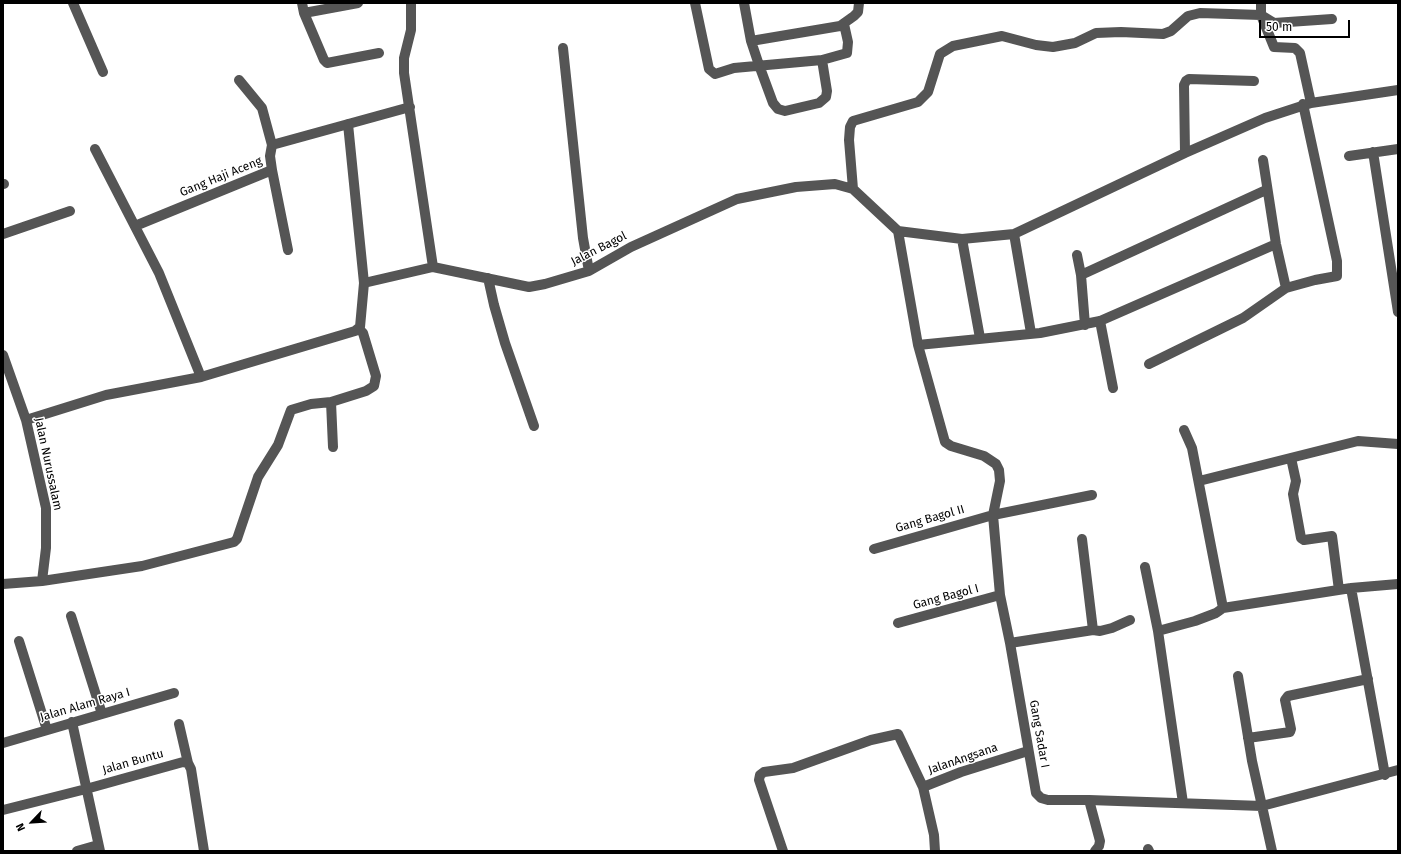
<!DOCTYPE html>
<html>
<head>
<meta charset="utf-8">
<style>
	body { margin:0 }
	#map { position:relative; width:1401px; height:854px; overflow:hidden; background:#fff; font-family:"Fira Sans",sans-serif }
	canvas { display:block }
	.frame { position:absolute; inset:0; border:4px solid #000; pointer-events:none }
	.north { position:absolute; left:12px; top:802px; width:40px; height:40px; -webkit-text-stroke:3px #fff; paint-order:stroke; rotate:245deg; font-size:11px; font-weight:700; line-height:16px; text-align:center; color:#000 }
	.north::after { content:''; display:block; margin:auto; width:14px; height:18px; background:#000; clip-path:polygon(50% 0,100% 100%,50% 72%,0 100%) }
	.scale { position:absolute; left:1259px; top:20px; width:91px; height:18px; box-sizing:border-box; border:2px solid #000; border-top:0; padding-left:5px; font-size:12px; line-height:14px; white-space:nowrap; color:#000; -webkit-text-stroke:3px #fff; paint-order:stroke }
</style>
</head>
<body>
<div id="map">
<canvas width="1401" height="854"></canvas>
<div class="frame"></div>
<div class="north">N</div>
<div class="scale">50 m</div>
</div>
<script>
const c = document.querySelector('canvas').getContext('2d');
c.lineJoin = 'round';
function toPath(rows) {
  const path = new Path2D();
  for (const r of rows) {
    path.moveTo(r[0], r[1]);
    for (let i = 2; i < r.length; i += 2) path.lineTo(r[i], r[i + 1]);
  }
  return path;
}
function trace(path, color, width, dash) {
  c.strokeStyle = color;
  c.lineWidth = width;
  c.lineCap = dash ? 'butt' : 'round';
  c.setLineDash(dash || []);
  c.stroke(path);
}
function write(font, color, halo, rows, align = 'center') {
  c.font = font + ' "Fira Sans",sans-serif';
  c.lineWidth = 3;
  c.setLineDash([]);
  c.textBaseline = 'middle';
  c.strokeStyle = halo;
  c.fillStyle = color;
  for (const [text, x, y, turn = 0] of rows) {
    c.save();
    c.translate(x, y);
    c.rotate((+turn || 0) * Math.PI / 180);
    c.textAlign = isNaN(turn) ? turn : align;
    if (halo) c.strokeText(text, 0, 0);
    c.fillText(text, 0, 0);
    c.restore();
  }
}
trace(toPath([
	[73,3,103,72],
	[302,3,304,13,324,60,327,63,379,53],
	[411,3,411,30,404,58,404,73,433,267],
	[695,3,709,69,715,74,734,68,822,60,847,53,848,42,844,24],
	[744,3,751,41,759,65,773,103,778,109,785,111,819,103,826,97,827,91,822,60],
	[304,13,358,3],
	[1261,15,1274,47,1295,48,1300,53,1311,103],
	[1261,15,1274,23,1332,19],
	[751,41,840,26,854,16,858,12,859,3],
	[563,48,583,238,589,271],
	[239,80,262,108,272,145],
	[348,124,364,283],
	[95,149,159,273,201,377],
	[1373,152,1398,312],
	[1185,153,1184,85,1186,81,1189,79,1254,81],
	[1349,156,1398,149],
	[1263,160,1276,244,1286,288],
	[272,170,288,250],
	[3,184,4,184],
	[853,189,849,140,850,127,853,121,918,102,928,92,940,54,953,46,1002,36,1036,45,1053,47,1075,43,1096,33,1121,32,1163,34,1171,31,1188,16,1200,13,1261,15,1261,3],
	[135,226,272,170,270,156,272,145,410,107],
	[898,231,918,345,945,442,951,446,984,456,996,464,999,470,1000,481,993,515,1000,595,1010,643,1036,793,1041,798,1048,800,1089,800,1262,806,1272,851],
	[898,231,962,239,1014,234,1185,153,1265,118,1311,103,1398,90],
	[3,234,70,211],
	[1014,234,1031,333],
	[962,239,980,338],
	[1077,255,1081,275,1085,325],
	[1081,275,1266,190],
	[488,278,494,305,505,343,534,426],
	[1100,321,1113,388],
	[918,345,1040,333,1100,321,1276,244],
	[3,355,26,420,46,508,46,548,42,581],
	[1149,364,1243,318,1286,288,1315,280,1337,276,1337,261,1303,104],
	[331,402,333,447],
	[26,420,106,395,201,377,355,331,360,327,364,283,433,267,529,287,545,284,589,271,631,247,737,199,796,187,835,184,853,189,898,231],
	[1184,430,1192,448,1223,608],
	[1291,458,1296,481,1293,494,1301,538,1304,540,1332,536,1339,590],
	[1199,481,1358,441,1398,444],
	[874,549,993,515,1092,495],
	[1145,567,1158,631],
	[3,584,42,581,142,566,234,542,237,539,258,477,278,445,291,410,311,404,331,402,366,391,374,386,376,376,363,333,359,329],
	[1351,588,1385,775],
	[71,616,102,714],
	[898,623,1000,595],
	[1093,630,1100,631,1112,628,1130,620],
	[19,641,47,730],
	[1010,643,1093,630,1082,539],
	[1238,676,1252,761,1262,806,1398,770],
	[72,722,100,851],
	[179,724,188,763],
	[1248,738,1290,732,1291,729,1285,700,1288,696,1368,679],
	[3,743,174,693],
	[1089,800,1100,841,1099,846,1095,851],
	[1183,803,1158,631,1195,621,1216,613,1223,608,1351,588,1398,584],
	[3,810,86,789,183,762,188,763,191,769,204,851],
	[1148,849,1149,851],
	[77,851,98,845],
	[783,851,759,780,760,775,764,772,793,768,871,740,898,734,923,787],
	[935,851,934,835,923,787,961,772,1028,751]
]), '#555', 10);
write('12px', '#000', '#fff', [
	["Gang Haji Aceng",221,177,-22],
	["Jalan Bagol",599,249,-27],
	["Jalan Nurussalam",48,464,78],
	["Gang Bagol II",930,519,-16],
	["Gang Bagol I",946,597,-15],
	["Jalan Alam Raya I",85,705,-16],
	["Gang Sadar I",1039,734,80],
	["JalanAngsana",963,759,-19],
	["Jalan Buntu",133,762,-16]
]);
</script>
</body>
</html>
